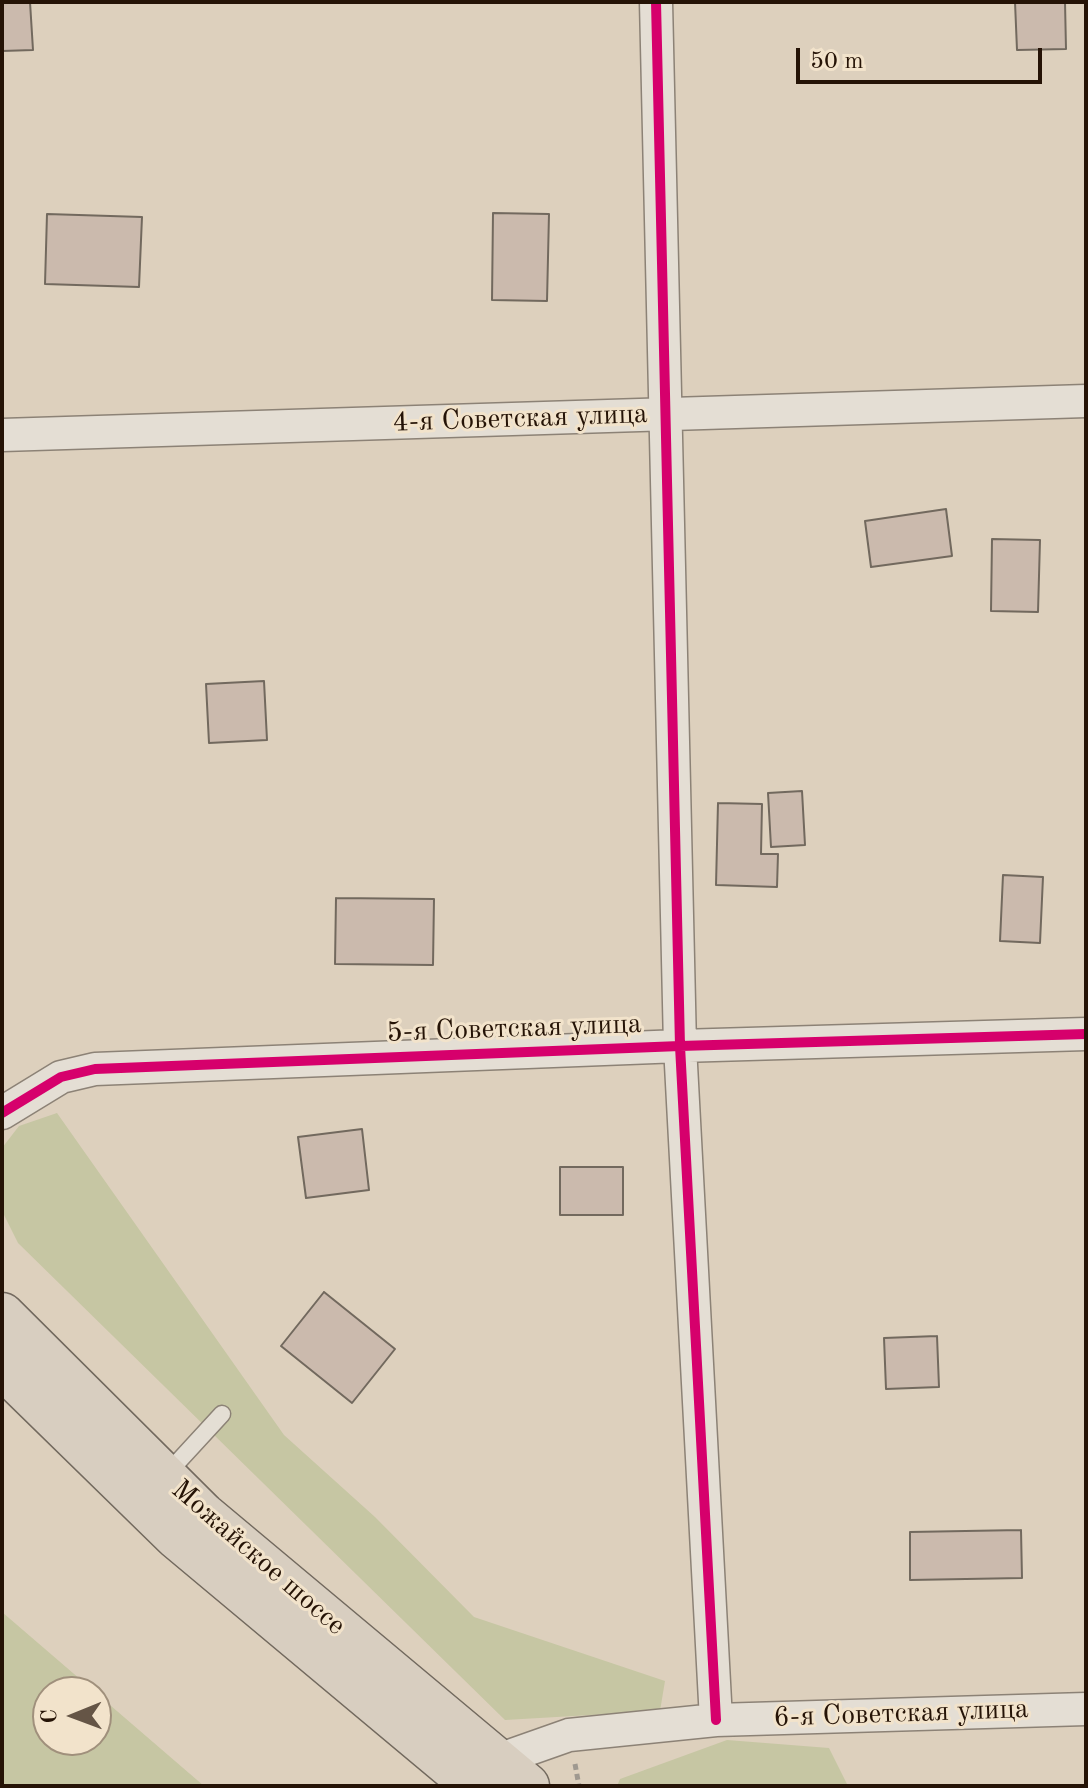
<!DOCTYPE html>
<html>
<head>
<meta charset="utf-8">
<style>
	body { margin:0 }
	#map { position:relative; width:1088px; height:1788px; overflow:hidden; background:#ddd0bd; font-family:"Old Standard TT",serif }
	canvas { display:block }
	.frame { position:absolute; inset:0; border:4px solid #251306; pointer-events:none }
	.north { position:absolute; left:32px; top:1676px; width:80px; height:80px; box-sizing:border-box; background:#f2e3cb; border:2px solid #a0907c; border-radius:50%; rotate:269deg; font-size:22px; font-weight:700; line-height:32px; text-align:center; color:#251306 }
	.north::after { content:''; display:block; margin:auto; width:28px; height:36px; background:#655546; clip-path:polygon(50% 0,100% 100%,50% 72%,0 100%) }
	.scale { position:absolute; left:796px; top:48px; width:246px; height:36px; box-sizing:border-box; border:4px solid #251306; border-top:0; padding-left:10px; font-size:24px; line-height:28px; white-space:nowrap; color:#251306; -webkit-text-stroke:6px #f2e3cb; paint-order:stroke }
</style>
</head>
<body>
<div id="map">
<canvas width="1088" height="1788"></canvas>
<div class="frame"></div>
<div class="north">С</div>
<div class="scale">50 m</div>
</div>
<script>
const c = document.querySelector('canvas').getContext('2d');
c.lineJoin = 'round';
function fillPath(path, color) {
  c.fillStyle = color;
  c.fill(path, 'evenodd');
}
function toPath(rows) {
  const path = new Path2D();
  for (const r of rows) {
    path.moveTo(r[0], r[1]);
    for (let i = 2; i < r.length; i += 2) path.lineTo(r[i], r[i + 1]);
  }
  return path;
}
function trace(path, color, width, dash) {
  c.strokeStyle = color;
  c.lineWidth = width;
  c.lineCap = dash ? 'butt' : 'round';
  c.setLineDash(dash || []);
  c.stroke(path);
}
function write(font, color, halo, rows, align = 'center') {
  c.font = font + ' "Old Standard TT",serif';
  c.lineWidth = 6;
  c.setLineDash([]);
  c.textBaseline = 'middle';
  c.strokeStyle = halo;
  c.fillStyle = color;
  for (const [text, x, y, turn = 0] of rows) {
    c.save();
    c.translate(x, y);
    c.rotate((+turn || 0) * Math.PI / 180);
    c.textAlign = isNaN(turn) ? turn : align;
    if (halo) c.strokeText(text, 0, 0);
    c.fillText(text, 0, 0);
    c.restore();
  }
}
fillPath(toPath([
	[57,1113,284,1435,375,1517,474,1617,665,1681,660,1711,505,1720,18,1243,2,1211,2,1148,19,1126],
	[2,1612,95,1692,48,1692,48,1740,96,1740,96,1693,204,1786,2,1786],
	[727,1740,829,1748,848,1786,617,1786,620,1779]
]), '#c6c6a3');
const building = toPath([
	[2,2,30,2,33,50,2,51,2,2],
	[1015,2,1065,2,1066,49,1017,50,1015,2],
	[493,213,549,214,547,301,492,300,493,213],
	[47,214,142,217,139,287,45,284,47,214],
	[946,509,952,556,871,567,865,521,946,509],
	[992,539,1040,540,1038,612,991,611,992,539],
	[264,681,267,740,209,743,206,684,264,681],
	[802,791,805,845,771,847,768,793,802,791],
	[718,803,762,804,761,854,778,854,777,887,716,885,718,803],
	[1003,875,1043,877,1040,943,1000,941,1003,875],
	[336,898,434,899,433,965,335,964,336,898],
	[362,1129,369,1190,306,1198,298,1137,362,1129],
	[560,1167,623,1167,623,1215,560,1215,560,1167],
	[324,1292,395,1349,352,1403,281,1346,324,1292],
	[937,1336,939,1387,886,1389,884,1338,937,1336],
	[1021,1530,1022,1578,910,1580,910,1532,1021,1530]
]);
fillPath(building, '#cbbaad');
trace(building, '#72695e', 2);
const service = toPath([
	[165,1476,222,1414]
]);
const minor = toPath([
	[656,2,680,1046,716,1720],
	[2,435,1086,401],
	[2,1113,61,1077,95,1069,680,1046,1086,1034],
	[498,1760,569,1735,716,1720,1086,1709]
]);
const primary = toPath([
	[2,1315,203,1515,527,1786],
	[2,1366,176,1536,475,1786]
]);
trace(service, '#8c8276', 19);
trace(minor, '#8c8276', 35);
trace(primary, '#72695e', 47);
trace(toPath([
	[575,1764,579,1786]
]), '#9f9990', 5, [6, 4]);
trace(service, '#e4ded4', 16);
trace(minor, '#e4ded4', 32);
trace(primary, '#d8cec0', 44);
trace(toPath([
	[656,2,680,1046,716,1720],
	[2,1113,61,1077,95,1069,680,1046,1086,1034]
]), '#d6006c', 10);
write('28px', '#251306', '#f2e3cb', [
	["4-я Советская улица",520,419,-2],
	["5-я Советская улица",514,1029,-2],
	["Можайское шоссе",258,1558,41],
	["6-я Советская улица",901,1714,-2]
]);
</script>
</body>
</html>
